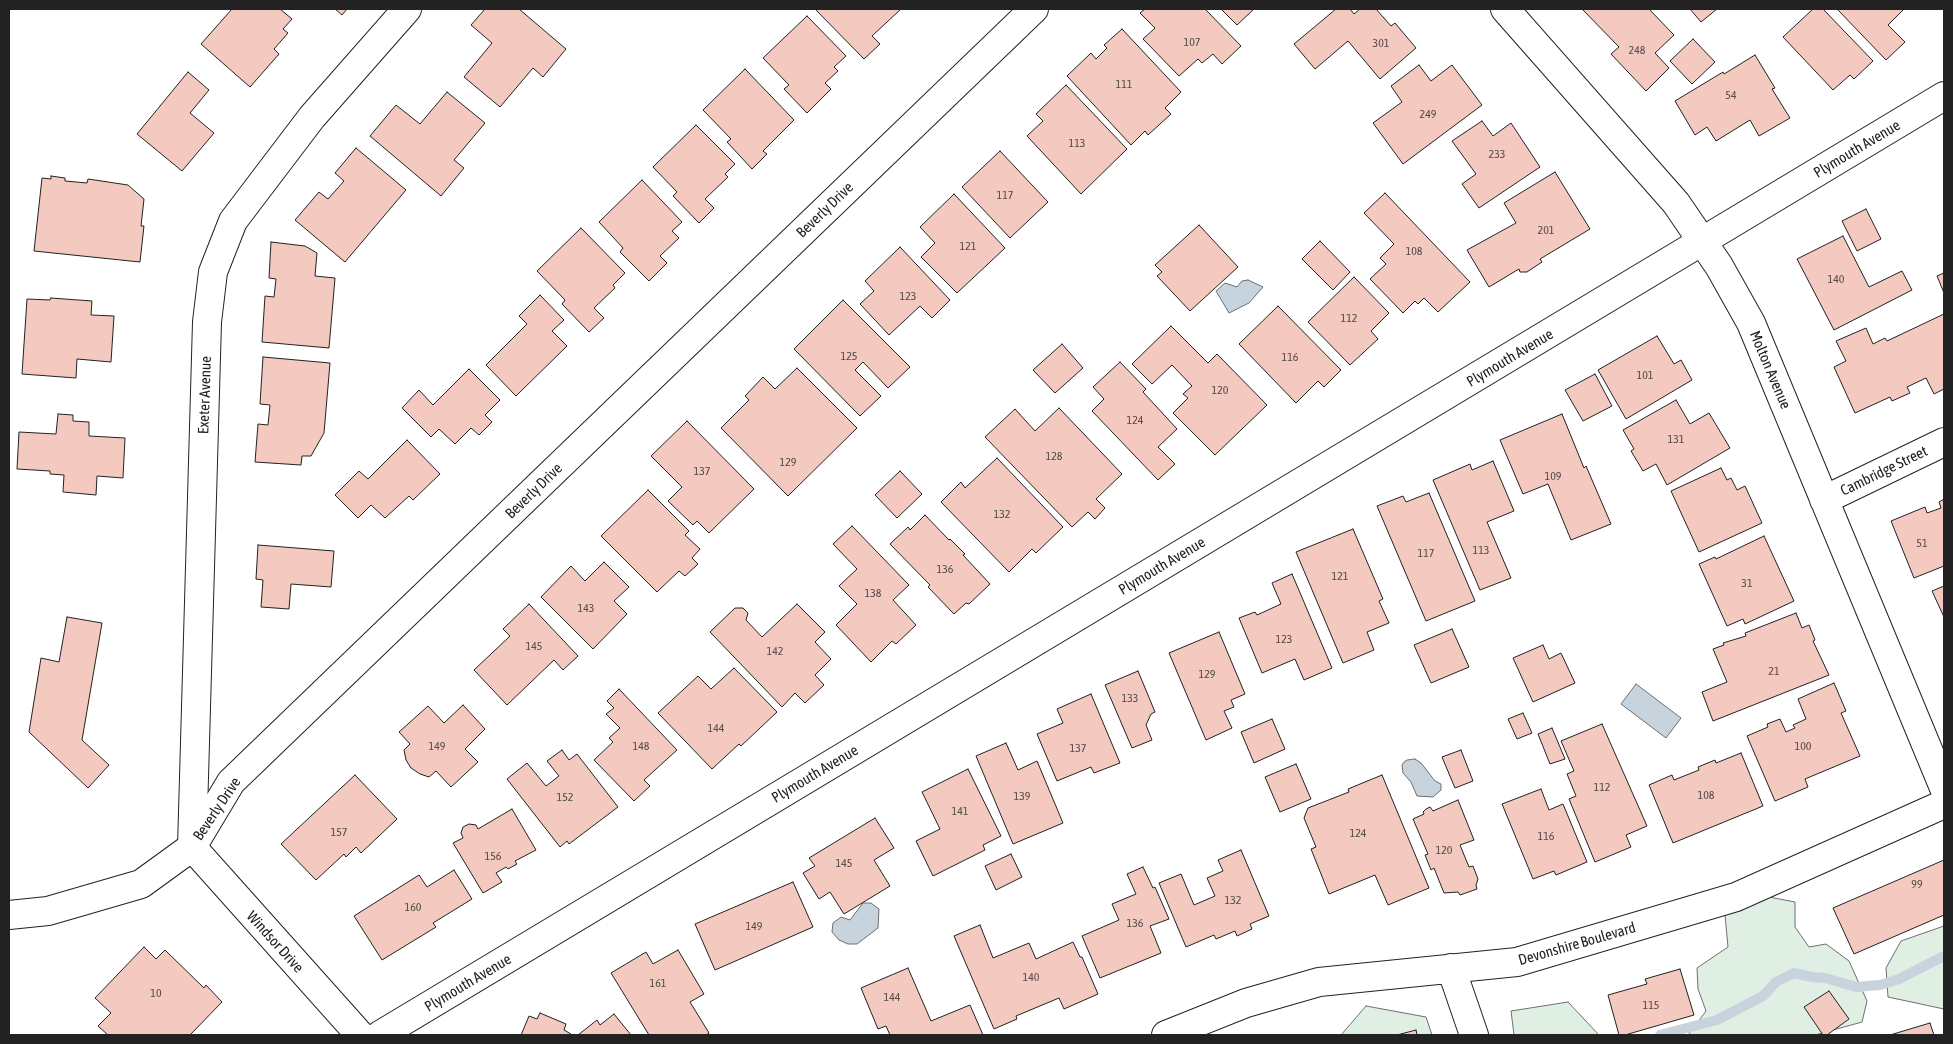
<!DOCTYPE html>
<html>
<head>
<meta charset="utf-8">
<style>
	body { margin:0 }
	#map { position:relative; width:1953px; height:1044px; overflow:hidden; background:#fff; font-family:"Asap Condensed",sans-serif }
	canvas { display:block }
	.frame { position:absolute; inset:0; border:10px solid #222; pointer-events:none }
</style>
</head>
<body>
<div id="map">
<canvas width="1953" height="1044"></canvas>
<div class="frame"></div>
</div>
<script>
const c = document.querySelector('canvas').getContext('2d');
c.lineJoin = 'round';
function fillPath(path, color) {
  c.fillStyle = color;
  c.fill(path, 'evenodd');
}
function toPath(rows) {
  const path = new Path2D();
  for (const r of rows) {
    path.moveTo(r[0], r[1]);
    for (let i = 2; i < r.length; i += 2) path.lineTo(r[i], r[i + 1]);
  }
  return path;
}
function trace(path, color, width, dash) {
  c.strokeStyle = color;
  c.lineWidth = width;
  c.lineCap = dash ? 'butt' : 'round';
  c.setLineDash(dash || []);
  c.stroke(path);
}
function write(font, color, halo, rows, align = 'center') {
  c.font = font + ' "Asap Condensed",sans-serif';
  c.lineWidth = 4;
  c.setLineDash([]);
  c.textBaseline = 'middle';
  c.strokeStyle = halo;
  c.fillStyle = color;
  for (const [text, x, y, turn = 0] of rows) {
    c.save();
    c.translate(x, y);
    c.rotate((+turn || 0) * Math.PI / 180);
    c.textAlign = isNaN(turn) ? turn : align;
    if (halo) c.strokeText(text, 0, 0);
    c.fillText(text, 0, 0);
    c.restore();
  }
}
const green = toPath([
	[1764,896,1795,902,1795,927,1809,947,1826,944,1849,961,1867,1001,1862,1022,1815,1035,1688,1035,1706,1011,1698,989,1697,968,1728,947,1725,915,1764,896],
	[1944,926,1944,1009,1888,997,1886,968,1901,941,1944,926],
	[1568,1002,1599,1035,1514,1035,1511,1011,1568,1002],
	[1366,1006,1426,1017,1432,1035,1341,1035,1366,1006]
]);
fillPath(green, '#e0efe3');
trace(green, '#6f6f6f', 1);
const water = toPath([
	[1248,280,1263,287,1249,303,1229,313,1216,291,1225,283,1237,287,1242,281,1248,280],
	[1636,684,1681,718,1666,738,1621,704,1636,684],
	[1415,759,1421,763,1435,781,1441,784,1441,790,1433,797,1417,796,1411,782,1403,773,1402,765,1404,762,1407,760,1415,759],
	[863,903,871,903,879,909,878,928,857,944,848,944,839,940,832,932,833,923,841,917,850,920,863,903]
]);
fillPath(water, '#c7d3dd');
trace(water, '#6f6f6f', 1);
trace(toPath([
	[1660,1035,1717,1020,1763,996,1776,982,1794,973,1812,977,1825,978,1856,987,1880,985,1899,979,1944,956]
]), '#c7d3dd', 10);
const building = toPath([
	[232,9,280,9,292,19,283,29,288,33,274,49,279,54,250,87,201,44,232,9],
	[335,9,347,9,342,15,335,9],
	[485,9,519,9,566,49,543,77,533,68,500,107,464,77,492,43,471,25,485,9],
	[815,9,901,9,872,36,880,44,864,59,815,9],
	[1145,9,1205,9,1241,46,1222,64,1213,54,1202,63,1198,59,1179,76,1143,39,1155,28,1140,13,1145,9],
	[1223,9,1254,9,1237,25,1222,10,1223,9],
	[1336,9,1350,9,1354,14,1360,9,1376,9,1391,26,1395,23,1416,48,1380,79,1348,41,1315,69,1294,44,1336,9],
	[1582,9,1649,9,1674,35,1655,53,1669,68,1646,91,1611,54,1619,47,1582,9],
	[1690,9,1717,9,1701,22,1690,9],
	[1813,9,1823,9,1873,61,1854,79,1850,75,1833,90,1783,37,1813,9],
	[1837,9,1904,9,1888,25,1905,42,1886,60,1837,9],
	[807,16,846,56,834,67,838,71,825,83,831,89,807,113,784,89,789,85,763,58,807,16],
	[1122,29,1181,92,1165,108,1171,114,1148,135,1145,131,1131,145,1067,76,1091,53,1096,59,1107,48,1104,45,1122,29],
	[1693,39,1715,62,1692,84,1670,61,1693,39],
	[1755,55,1775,88,1772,89,1790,118,1759,136,1750,120,1716,141,1707,127,1695,135,1675,101,1723,72,1724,74,1755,55],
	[1419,65,1431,81,1452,65,1482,105,1403,164,1373,123,1402,102,1391,86,1419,65],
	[745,69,794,120,763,151,767,154,752,169,727,142,731,139,703,110,745,69],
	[188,72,209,90,190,113,214,133,182,171,137,134,188,72],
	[1066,85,1127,149,1081,194,1027,136,1043,121,1036,114,1066,85],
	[447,92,485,123,454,160,464,168,441,196,370,136,396,105,420,124,447,92],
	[1482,121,1493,136,1511,123,1540,167,1479,208,1462,184,1476,174,1452,141,1482,121],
	[696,125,735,164,725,174,728,177,705,199,714,208,699,223,673,196,677,192,653,167,696,125],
	[356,148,406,190,345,262,295,220,319,192,328,199,344,181,335,173,356,148],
	[1000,151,1048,202,1010,238,962,187,1000,151],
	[1555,172,1590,229,1540,259,1542,262,1527,272,1520,272,1519,269,1489,287,1467,250,1516,223,1504,203,1555,172],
	[51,176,65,178,65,181,87,183,88,179,128,185,144,199,141,226,144,226,140,262,34,251,42,178,51,179,51,176],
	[642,180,682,222,672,231,679,238,660,256,667,263,649,281,620,252,623,248,599,222,642,180],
	[1385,193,1470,282,1438,312,1424,298,1418,304,1415,301,1403,313,1370,279,1386,264,1380,258,1394,244,1364,213,1385,193],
	[954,194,1005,248,957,293,921,257,935,243,920,227,954,194],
	[1866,209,1881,239,1857,251,1842,221,1866,209],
	[1199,225,1238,267,1190,311,1157,276,1162,272,1155,265,1199,225],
	[581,228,625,273,613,285,615,288,594,308,604,318,589,332,562,304,565,300,537,271,581,228],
	[1843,236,1869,287,1902,271,1912,290,1834,330,1797,259,1843,236],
	[1320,241,1350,272,1333,290,1302,259,1320,241],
	[271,242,305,246,317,253,315,276,335,278,329,348,262,342,265,296,274,297,276,279,269,278,271,242],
	[900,247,950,300,932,318,920,306,889,335,860,304,874,291,865,281,900,247],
	[1944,273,1944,293,1937,276,1944,273],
	[1354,277,1389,313,1371,331,1378,339,1350,365,1308,322,1354,277],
	[540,295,564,320,552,331,567,346,516,396,486,365,527,324,519,316,540,295],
	[51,298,92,301,91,315,114,316,111,362,77,359,76,378,22,374,27,299,50,300,51,298],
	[843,300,910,367,888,388,863,362,855,370,881,396,860,416,794,349,843,300],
	[1278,306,1341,370,1324,387,1318,381,1296,403,1239,344,1278,306],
	[1944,314,1944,389,1934,394,1926,378,1907,387,1910,393,1892,401,1890,397,1855,413,1834,367,1846,361,1836,341,1866,328,1873,344,1885,338,1887,341,1944,314],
	[1171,326,1208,363,1217,354,1267,405,1215,455,1173,413,1188,398,1183,394,1192,386,1172,365,1152,384,1132,364,1171,326],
	[1657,336,1674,364,1681,360,1692,380,1626,419,1598,370,1657,336],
	[1062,344,1083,368,1055,393,1033,370,1062,344],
	[263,357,330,363,324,433,311,456,302,456,301,465,255,462,258,424,268,425,270,405,260,404,263,357],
	[1120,362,1146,389,1143,392,1177,429,1158,447,1175,464,1158,480,1092,411,1104,399,1093,387,1120,362],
	[797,368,857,428,788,496,721,428,749,400,745,396,763,377,775,389,797,368],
	[469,369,500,400,485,415,492,422,479,435,471,428,455,444,439,429,431,437,402,408,419,390,433,405,469,369],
	[1595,374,1612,406,1583,421,1565,390,1595,374],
	[1676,400,1690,424,1709,413,1730,448,1667,485,1656,464,1643,471,1631,451,1634,449,1623,430,1676,400],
	[1059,408,1122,474,1096,499,1105,508,1095,519,1088,512,1072,527,985,437,1015,409,1035,431,1059,408],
	[58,414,73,415,73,421,89,422,89,436,125,438,123,478,97,476,96,495,63,492,64,475,50,474,50,471,17,469,19,432,56,434,58,414],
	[1562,414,1584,468,1586,466,1611,524,1571,540,1548,484,1523,494,1500,440,1562,414],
	[687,421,754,489,709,533,697,521,693,525,668,501,682,487,651,456,687,421],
	[407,440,440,474,413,500,409,496,385,518,371,505,358,518,335,495,359,471,368,479,407,440],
	[997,458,1063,527,1036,553,1032,549,1009,572,941,502,961,482,965,488,997,458],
	[1493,461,1514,511,1487,522,1511,578,1480,590,1433,480,1470,464,1472,470,1493,461],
	[1721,468,1727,480,1731,478,1737,490,1745,486,1762,523,1699,552,1671,491,1721,468],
	[900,471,922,494,897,518,875,495,900,471],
	[648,490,689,531,685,535,700,549,692,558,698,564,685,576,679,571,657,592,601,536,648,490],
	[1429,493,1475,601,1426,621,1377,506,1403,496,1406,502,1429,493],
	[1944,499,1944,566,1914,578,1891,521,1925,507,1927,513,1941,508,1939,502,1944,499],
	[925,515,949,540,950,539,965,554,963,555,990,584,969,604,966,603,954,614,928,587,930,585,890,544,908,527,910,530,925,515],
	[852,526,909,585,893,600,916,625,896,644,892,641,871,662,836,625,857,604,839,586,857,569,833,544,852,526],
	[1353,529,1383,599,1379,601,1389,623,1367,632,1374,650,1343,663,1296,552,1353,529],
	[1764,536,1794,601,1745,624,1743,619,1727,626,1699,564,1715,557,1716,559,1764,536],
	[258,545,334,551,331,587,291,584,289,609,261,607,263,580,256,579,258,545],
	[604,562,629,587,614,601,627,614,593,649,541,597,571,566,585,581,604,562],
	[1292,574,1332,668,1304,680,1295,659,1262,673,1239,618,1255,612,1257,615,1281,604,1272,583,1292,574],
	[1944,586,1944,617,1932,591,1944,586],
	[529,604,578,656,563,670,554,660,507,705,474,670,510,636,503,629,529,604],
	[797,604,825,632,815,642,831,659,815,675,824,685,805,703,795,693,782,707,710,632,735,608,743,608,748,613,746,620,762,637,797,604],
	[1796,613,1802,628,1809,625,1815,640,1813,641,1829,675,1713,721,1702,692,1727,682,1713,649,1724,645,1723,643,1746,636,1745,633,1796,613],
	[67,617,102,623,82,740,109,765,88,788,29,732,41,658,59,662,67,617],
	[1452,629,1469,667,1431,683,1414,645,1452,629],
	[1219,632,1245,694,1231,700,1234,707,1224,711,1232,728,1206,740,1169,653,1219,632],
	[1543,645,1549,659,1561,653,1575,683,1533,702,1513,658,1543,645],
	[734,668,777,712,741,746,739,744,712,769,658,713,698,676,711,689,734,668],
	[1138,671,1155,712,1151,714,1146,725,1152,740,1132,748,1105,685,1138,671],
	[1834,683,1846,711,1841,713,1860,756,1805,779,1808,787,1775,801,1747,736,1768,727,1767,724,1780,719,1786,732,1795,728,1793,725,1806,719,1798,699,1834,683],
	[619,689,677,750,644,780,650,786,634,801,594,760,613,742,609,738,620,728,606,714,614,708,607,701,619,689],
	[1091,694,1120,763,1094,773,1091,767,1057,781,1037,734,1063,723,1057,709,1091,694],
	[463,705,485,729,465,749,478,762,451,787,436,771,429,777,420,774,411,768,406,760,404,750,410,744,399,732,428,706,444,723,463,705],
	[1523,713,1532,733,1517,739,1508,719,1523,713],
	[1272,719,1285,749,1254,763,1241,732,1272,719],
	[1602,724,1647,826,1626,835,1631,847,1595,862,1569,799,1576,796,1567,774,1574,771,1561,741,1602,724],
	[1552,728,1565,759,1550,764,1538,734,1552,728],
	[1006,743,1018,770,1037,761,1063,823,1013,844,976,756,1006,743],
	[562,750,569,760,577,754,618,807,569,844,567,841,560,847,507,779,527,763,546,786,559,776,547,761,562,750],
	[1461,750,1473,781,1455,788,1442,757,1461,750],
	[1741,753,1763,806,1673,843,1649,785,1672,775,1674,780,1699,770,1698,767,1715,760,1716,763,1741,753],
	[1296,764,1311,799,1280,812,1265,777,1296,764],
	[968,769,1001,836,983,845,985,850,933,876,916,841,940,829,922,792,968,769],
	[355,775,397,819,361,853,356,847,346,857,344,854,316,880,281,844,355,775],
	[1382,775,1429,888,1388,905,1375,875,1329,894,1311,849,1316,847,1304,818,1308,808,1349,792,1348,789,1382,775],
	[1541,789,1549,810,1563,804,1587,862,1556,875,1554,871,1533,879,1502,804,1541,789],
	[1458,800,1474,840,1460,845,1469,867,1473,866,1478,879,1476,885,1477,889,1460,895,1458,892,1444,893,1434,868,1431,870,1425,855,1428,854,1413,819,1424,814,1423,812,1426,809,1430,807,1433,811,1458,800],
	[512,809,536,850,515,861,517,864,508,869,506,867,496,873,502,882,483,893,453,843,463,838,461,833,463,827,469,824,476,825,478,829,512,809],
	[875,818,894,848,874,860,890,886,844,914,830,892,819,899,803,873,815,866,809,858,875,818],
	[1241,850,1269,916,1250,924,1252,929,1237,936,1235,931,1216,939,1214,935,1186,947,1159,883,1181,874,1194,905,1215,896,1207,878,1223,871,1218,860,1241,850],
	[1011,854,1022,877,996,890,985,866,1011,854],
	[1944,860,1944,915,1854,954,1833,908,1944,860],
	[1143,867,1153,888,1155,887,1169,919,1150,926,1161,953,1100,978,1082,936,1119,920,1112,904,1136,894,1127,874,1143,867],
	[454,870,472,899,433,923,436,927,382,960,354,916,419,875,427,887,454,870],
	[793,882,813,927,715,970,695,924,793,882],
	[980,925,993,958,1029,943,1036,959,1073,942,1080,957,1082,957,1098,994,1064,1009,1059,998,1016,1016,1017,1019,994,1029,954,936,980,925],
	[144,947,156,959,165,950,204,988,206,985,222,1002,190,1035,108,1035,98,1026,111,1013,95,998,144,947],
	[678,950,704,994,690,1002,709,1033,706,1035,649,1035,611,973,646,952,653,964,678,950],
	[908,968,931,1021,970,1005,983,1035,890,1035,886,1026,878,1029,861,988,908,968],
	[1680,969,1694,1015,1625,1035,1619,1035,1608,995,1647,984,1645,979,1680,969],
	[1829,991,1849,1019,1827,1035,1823,1035,1804,1007,1829,991],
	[540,1013,566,1024,564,1030,571,1034,570,1035,521,1035,529,1016,537,1019,540,1013],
	[614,1014,631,1035,578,1035,597,1020,600,1025,614,1014],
	[1930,1023,1934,1035,1890,1035,1930,1023],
	[1416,1030,1417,1035,1397,1035,1416,1030]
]);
fillPath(building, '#f3c9c0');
trace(building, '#222', 1);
const minor = toPath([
	[1505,9,1676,203,1719,266,1751,323,1944,788],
	[1824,500,1944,442],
	[1451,968,1474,1035],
	[360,1035,192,847,207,322,213,272,233,221,312,117,407,9],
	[380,1035,1944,96],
	[1166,1035,1246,1003,1319,982,1517,962,1736,897,1944,804]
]);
const tertiary = toPath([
	[9,915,48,911,141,884,192,847,231,782,1034,9]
]);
trace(minor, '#222', 30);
trace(tertiary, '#222', 30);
trace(minor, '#fff', 28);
trace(tertiary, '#fff', 28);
write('12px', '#564c4a', null, [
	["107",1192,42],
	["301",1381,43],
	["248",1637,50],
	["111",1124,84],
	["54",1731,95],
	["249",1428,114],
	["113",1077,143],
	["233",1497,154],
	["117",1005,195],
	["201",1546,230],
	["121",968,246],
	["108",1414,251],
	["140",1836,279],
	["123",908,296],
	["112",1349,318],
	["125",849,356],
	["116",1290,357],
	["101",1645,375],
	["120",1220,390],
	["124",1135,420],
	["131",1676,439],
	["128",1054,456],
	["129",788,462],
	["137",702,471],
	["109",1553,476],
	["132",1002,514],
	["51",1922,543],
	["113",1481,550],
	["117",1426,553],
	["136",945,569],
	["121",1340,576],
	["31",1747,583],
	["138",873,593],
	["143",586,608],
	["123",1284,639],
	["145",534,646],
	["142",775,651],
	["21",1774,671],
	["129",1207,674],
	["133",1130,698],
	["144",716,728],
	["149",437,746],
	["148",641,746],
	["100",1803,746],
	["137",1078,748],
	["112",1602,787],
	["108",1706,795],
	["139",1022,796],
	["152",565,797],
	["141",960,811],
	["157",339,832],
	["124",1358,833],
	["116",1546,836],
	["120",1444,850],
	["156",493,856],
	["145",844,863],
	["99",1917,884],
	["132",1233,900],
	["160",413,907],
	["136",1135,923],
	["149",754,926],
	["140",1031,977],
	["161",658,983],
	["10",156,993],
	["144",892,997],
	["115",1651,1005]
]);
write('15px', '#222', '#fff', [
	["Plymouth Avenue",1857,149,-31],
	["Beverly Drive",825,210,-44],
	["Plymouth Avenue",1510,358,-31],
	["Molton Avenue",1770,370,67],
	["Exeter Avenue",205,395,-88],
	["Cambridge Street",1884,471,-26],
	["Beverly Drive",534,491,-44],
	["Plymouth Avenue",1162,566,-31],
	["Plymouth Avenue",815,774,-31],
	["Beverly Drive",217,809,-56],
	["Windsor Drive",275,942,48],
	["Devonshire Boulevard",1577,944,-16],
	["Plymouth Avenue",468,983,-31]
]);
</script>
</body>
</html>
